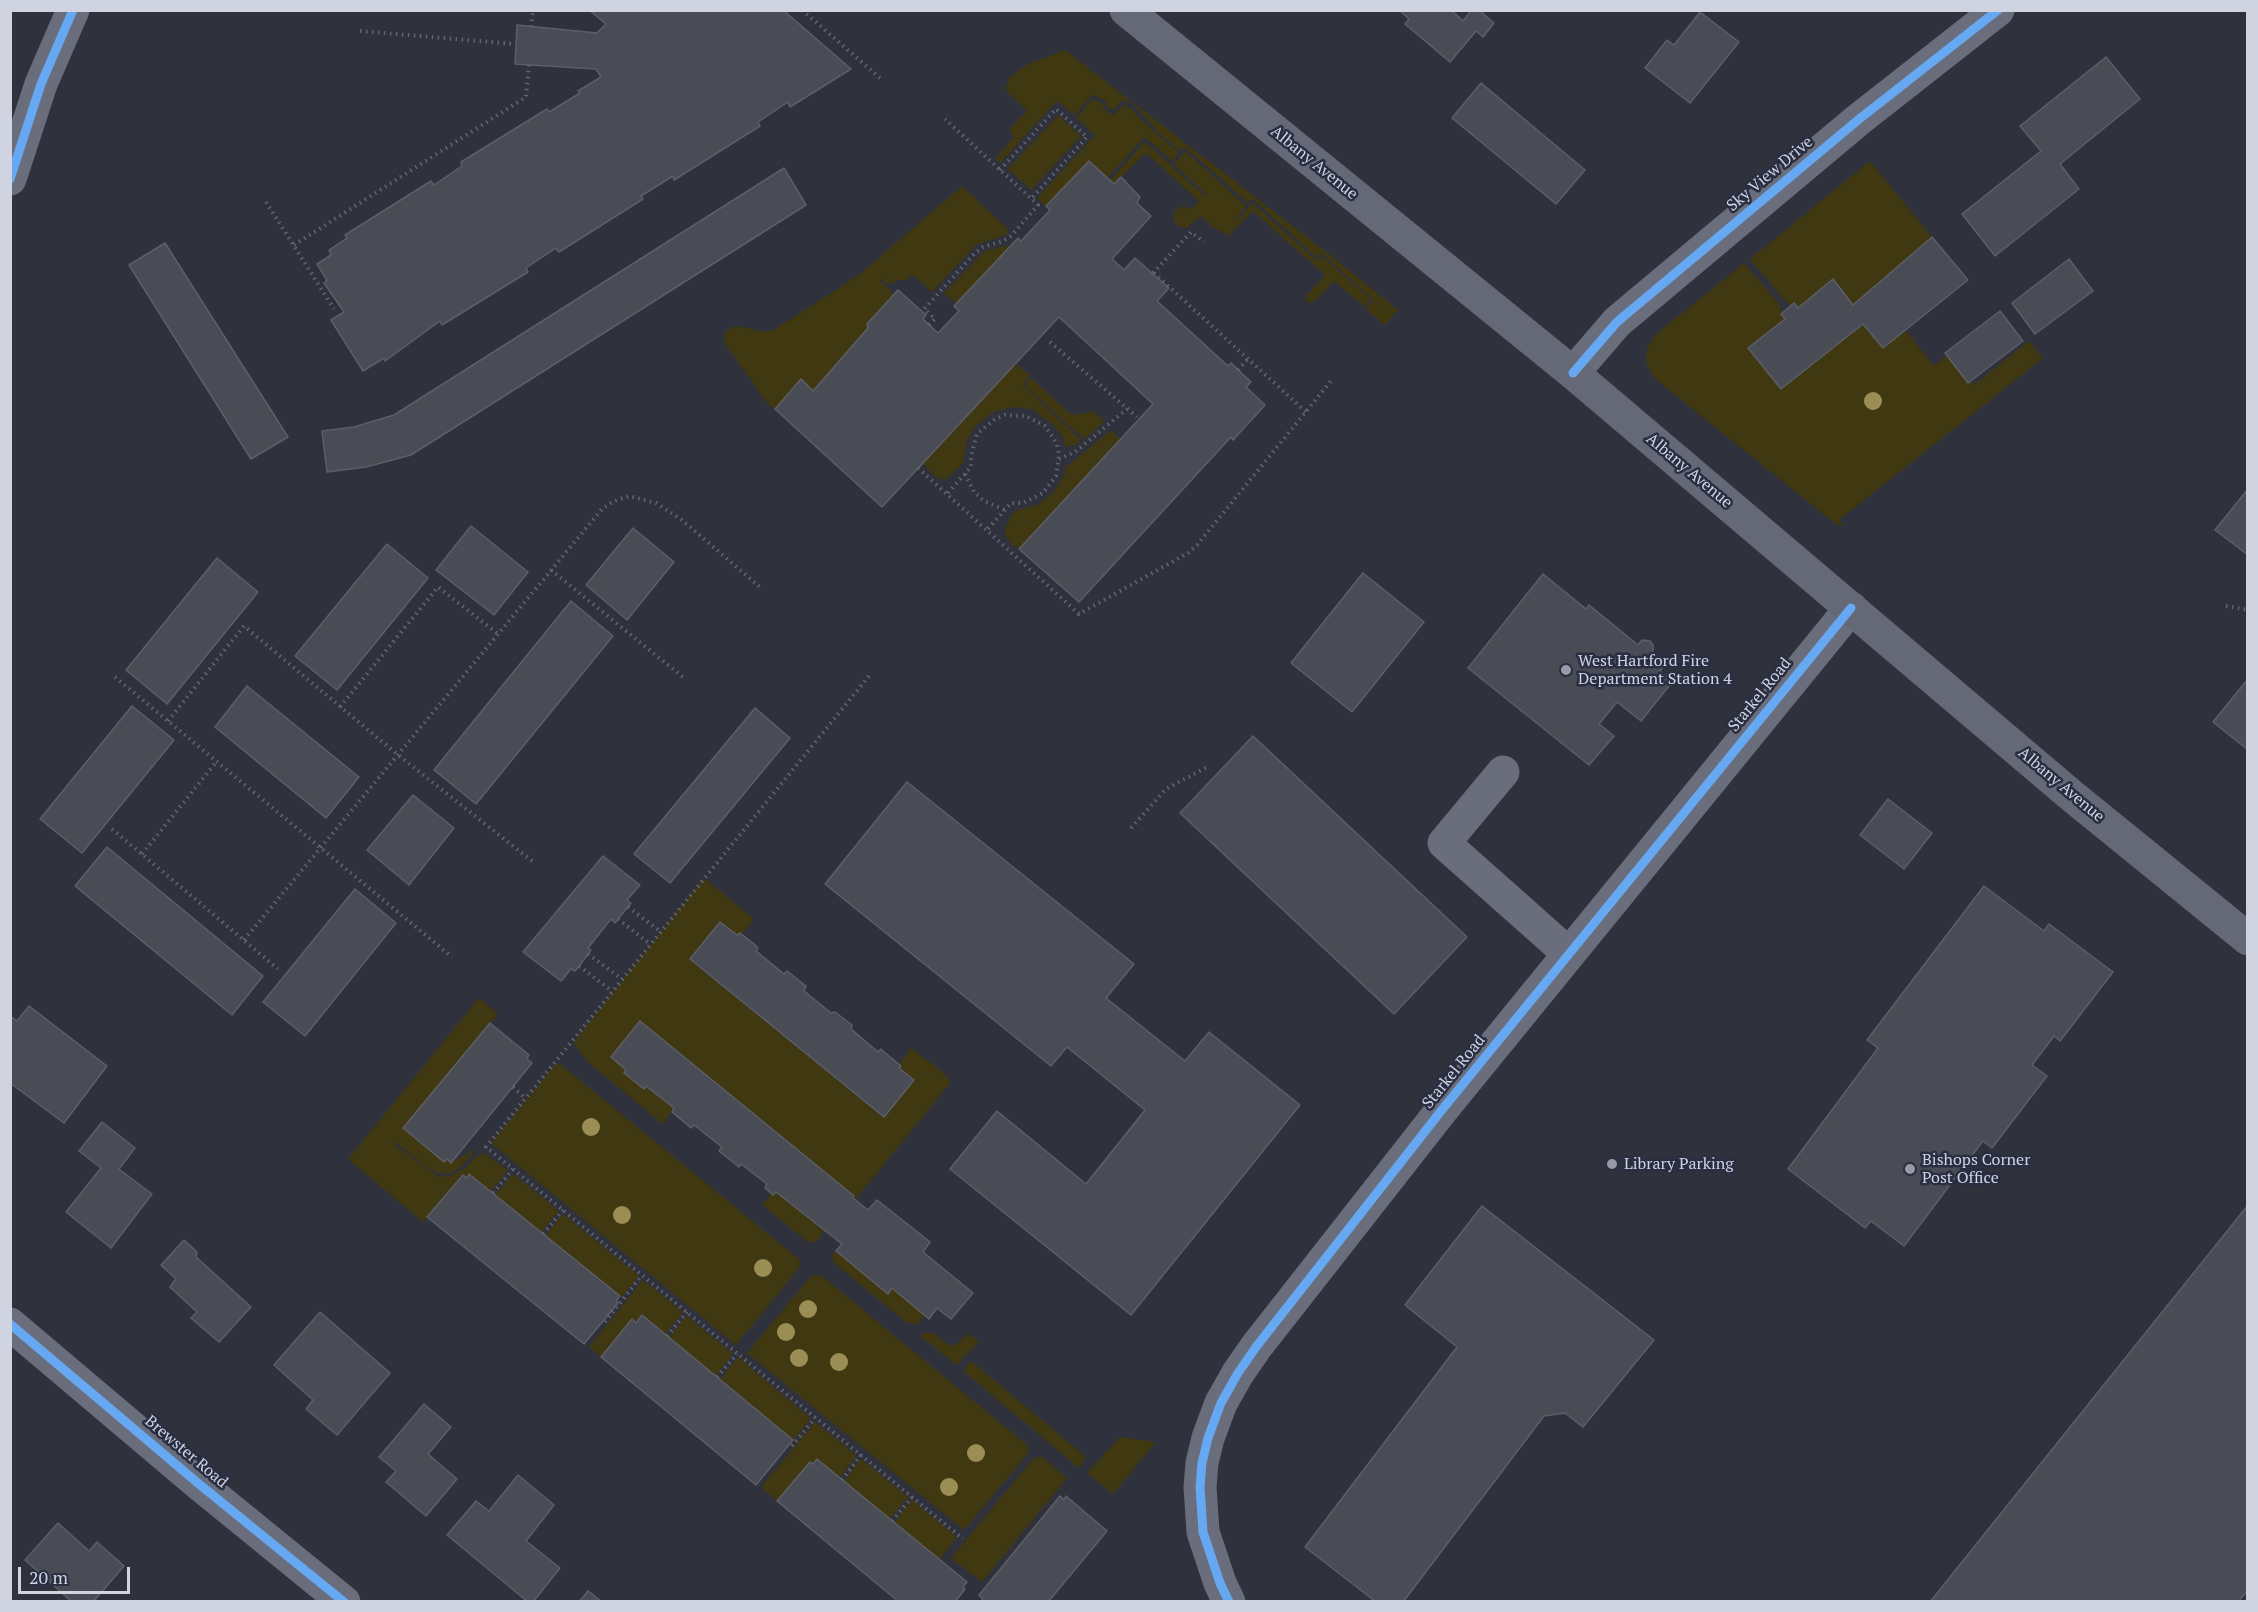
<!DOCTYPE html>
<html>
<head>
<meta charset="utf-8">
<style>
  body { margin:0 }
  #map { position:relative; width:2258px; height:1612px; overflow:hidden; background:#2f323c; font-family:"PT Serif",serif }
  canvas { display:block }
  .frame { position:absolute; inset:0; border:12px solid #d0d4e1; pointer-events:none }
  .scale { position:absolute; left:18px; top:1567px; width:112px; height:27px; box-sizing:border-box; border:3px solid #d0d4e1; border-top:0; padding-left:8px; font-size:18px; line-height:21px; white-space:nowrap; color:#d0d4e1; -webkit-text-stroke:4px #292e42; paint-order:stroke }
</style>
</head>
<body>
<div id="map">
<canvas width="2258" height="1612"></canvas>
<div class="frame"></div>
<div class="scale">20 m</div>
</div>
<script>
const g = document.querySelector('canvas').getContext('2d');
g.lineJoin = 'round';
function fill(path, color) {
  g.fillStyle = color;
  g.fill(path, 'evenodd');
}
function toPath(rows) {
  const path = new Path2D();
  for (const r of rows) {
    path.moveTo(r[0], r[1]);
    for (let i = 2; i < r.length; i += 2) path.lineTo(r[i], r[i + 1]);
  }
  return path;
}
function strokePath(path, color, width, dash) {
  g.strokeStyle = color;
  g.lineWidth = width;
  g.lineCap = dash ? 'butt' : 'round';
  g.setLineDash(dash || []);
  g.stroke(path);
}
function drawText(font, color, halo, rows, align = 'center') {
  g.font = font + ' "PT Serif",serif';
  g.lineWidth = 5;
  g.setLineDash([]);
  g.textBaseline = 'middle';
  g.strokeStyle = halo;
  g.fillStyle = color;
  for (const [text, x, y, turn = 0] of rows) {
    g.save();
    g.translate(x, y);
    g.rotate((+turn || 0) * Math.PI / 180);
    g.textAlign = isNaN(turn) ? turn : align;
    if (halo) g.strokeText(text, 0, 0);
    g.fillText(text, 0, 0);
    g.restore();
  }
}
fill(toPath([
  [1065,50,1329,254,1398,310,1385,325,1366,309,1373,301,1384,310,1322,253,1317,258,1252,198,1248,203,1185,147,1180,151,1158,132,1132,103,1128,103,1124,99,1113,111,1105,105,1107,101,1092,95,1074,115,1057,101,1000,163,995,159,1014,137,1009,130,1027,110,1008,93,1006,88,1009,78,1028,64],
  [1092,99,1104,104,1102,107,1113,116,1124,105,1131,108,1137,116,1179,153,1172,161,1145,137,1107,178,1089,162,1046,206,1037,198,1095,135,1076,118],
  [1058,115,1081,136,1031,190,1008,169],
  [1145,142,1205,196,1206,194,1174,164,1185,151,1246,206,1237,218,1239,219,1252,203,1317,261,1322,256,1371,300,1365,307,1334,281,1313,303,1307,302,1306,296,1325,275,1253,211,1228,236,1212,226,1201,216,1186,228,1178,226,1173,220,1174,212,1183,206,1192,209,1199,201,1146,153,1114,184,1110,180],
  [1870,161,1932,237,1853,305,1833,279,1798,308,1794,303,1790,306,1750,259],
  [962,186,1010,231,1006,235,976,245,932,292,913,275,906,280,898,280,889,285,881,279,880,281,894,294,868,324,868,328,813,391,801,380,775,409,769,405,725,344,724,333,732,327,745,327,763,332,774,330,860,274],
  [1009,245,1011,246,957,304,944,293,985,251],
  [1744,263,1780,305,1779,306,1783,312,1781,314,1785,319,1748,348,1781,389,1863,324,1883,348,1905,330,1934,366,1947,355,1974,385,2029,341,2043,358,1839,520,1844,525,1837,525,1665,387,1653,376,1646,364,1647,349,1655,335],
  [1016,364,1030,376,1023,386,1081,440,1076,445,1065,447,1063,438,1054,425,1033,410,1018,407,998,410,990,414,974,428,967,441,963,463,958,468,945,480,937,478,923,464],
  [1031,378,1072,415,1094,411,1104,422,1084,439,1025,386],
  [1111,430,1120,440,1019,549,1012,544,1006,537,1005,528,1011,516,1016,511,1037,505,1053,493,1064,475,1066,467],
  [704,878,754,919,742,934,739,933,737,935,720,922,690,960,883,1117,914,1080,899,1068,901,1066,899,1064,911,1048,941,1071,951,1082,855,1200,854,1196,641,1021,611,1057,626,1070,624,1073,644,1089,646,1086,674,1108,663,1124,590,1064,573,1043],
  [479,998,498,1014,403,1128,444,1162,447,1159,451,1163,477,1148,461,1167,450,1173,440,1174,428,1168,396,1142,394,1144,439,1177,452,1175,464,1169,478,1155,484,1153,508,1170,491,1191,470,1174,467,1178,462,1175,423,1222,348,1159],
  [559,1063,800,1260,799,1268,736,1345,491,1143,554,1066],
  [513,1174,559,1211,541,1232,495,1195],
  [776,1192,824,1231,817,1242,808,1242,762,1205,771,1194,773,1195],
  [563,1214,639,1276,622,1297,545,1236],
  [836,1251,888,1293,892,1288,925,1315,918,1324,907,1323,833,1262,832,1256],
  [816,1275,823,1277,1026,1444,1029,1449,1027,1455,964,1530,747,1353,811,1276],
  [643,1280,683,1312,665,1334,642,1315,636,1323,633,1320,601,1357,589,1347],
  [687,1316,733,1354,715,1376,669,1337],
  [926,1333,934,1333,947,1344,954,1346,968,1334,979,1341,957,1365,920,1336],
  [738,1357,811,1419,793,1440,720,1379],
  [971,1361,1086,1457,1079,1468,963,1371],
  [815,1422,857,1456,839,1478,817,1460,777,1501,761,1487],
  [1120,1437,1156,1442,1113,1494,1087,1473],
  [1037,1457,1042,1457,1067,1478,982,1582,951,1558,1032,1460],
  [861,1459,908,1497,890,1519,844,1481],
  [912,1500,957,1537,939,1560,894,1523]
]), '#3f3810');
const building = toPath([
  [589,10,783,10,851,69,790,107,788,102,758,122,760,126,674,180,673,176,641,196,643,199,559,252,556,248,526,268,528,272,442,325,440,321,385,361,384,358,363,371,331,320,344,312,324,283,327,280,317,264,331,255,329,250,347,238,345,235,431,181,434,185,462,166,461,162,547,109,549,112,580,93,578,91,601,77,596,69,515,64,517,25,597,33,606,24,589,10],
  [1399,10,1451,10,1463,21,1472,10,1479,10,1494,23,1483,37,1476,31,1450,62,1405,24,1409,19,1399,10],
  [1700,12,1739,42,1690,103,1645,68,1667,40,1674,45,1700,12],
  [2106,57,2140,99,2060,164,2079,189,1995,256,1962,214,2041,151,2020,126,2106,57],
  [1481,83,1585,170,1556,204,1452,118,1481,83],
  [1089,161,1114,184,1121,177,1140,197,1137,203,1151,216,1112,259,1124,270,1135,258,1169,288,1157,301,1228,366,1231,363,1251,382,1246,387,1265,405,1233,440,1231,437,1079,602,1019,549,1153,404,1059,317,882,507,775,409,801,379,813,391,868,328,867,324,898,290,926,315,923,319,938,333,959,311,954,306,1018,238,1021,241,1050,210,1046,206,1089,161],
  [784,168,806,205,411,455,366,467,327,472,322,431,354,427,394,415,784,168],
  [1932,237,1968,280,1883,348,1863,324,1781,389,1748,348,1785,319,1781,314,1794,303,1798,308,1833,279,1853,305,1932,237],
  [165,243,288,437,251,459,129,265,165,243],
  [2069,259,2093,291,2035,334,2012,303,2069,259],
  [2000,311,2023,341,1968,383,1945,353,2000,311],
  [2248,489,2248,555,2215,530,2248,489],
  [471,526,528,572,494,615,436,570,471,526],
  [633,528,674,562,627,620,586,585,633,528],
  [387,544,428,578,337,690,295,656,387,544],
  [217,558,258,592,167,704,126,670,217,558],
  [1363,573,1424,622,1352,712,1291,663,1363,573],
  [1543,574,1586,609,1589,605,1638,645,1642,640,1650,641,1653,645,1653,655,1664,666,1660,671,1673,681,1641,721,1617,702,1599,724,1614,736,1589,765,1468,668,1543,574],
  [571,601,613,636,476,804,434,770,571,601],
  [2248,679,2248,750,2213,722,2248,679],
  [247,686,359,777,326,818,215,727,247,686],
  [132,706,174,740,82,853,40,819,132,706],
  [755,708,790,738,670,883,634,854,755,708],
  [1253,736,1467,937,1394,1014,1180,813,1253,736],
  [907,782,1134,964,1106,998,1185,1061,1209,1032,1300,1105,1131,1315,950,1169,997,1111,1086,1184,1145,1110,1067,1047,1051,1066,825,884,907,782],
  [413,795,454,828,409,885,367,850,413,795],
  [1888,799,1932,833,1904,869,1860,835,1888,799],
  [107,847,263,976,232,1015,75,886,107,847],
  [603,856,640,885,627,900,631,903,618,919,615,923,611,919,588,948,591,950,579,966,575,971,571,969,561,981,523,952,603,856],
  [1984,886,2044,931,2049,924,2113,972,2060,1041,2054,1036,2032,1065,2047,1076,1992,1148,1983,1141,1904,1246,1871,1221,1865,1228,1788,1169,1878,1048,1867,1040,1984,886],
  [355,889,396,923,305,1036,263,1002,355,889],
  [720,922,737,935,740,933,754,944,758,948,756,951,784,974,787,971,806,986,804,991,831,1013,835,1012,852,1025,851,1029,878,1052,881,1049,883,1051,901,1066,899,1068,914,1080,884,1117,690,959,720,922],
  [29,1006,107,1066,64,1123,10,1083,10,1016,17,1021,29,1006],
  [640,1021,854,1196,853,1198,868,1210,877,1200,930,1242,923,1252,973,1293,951,1319,937,1308,929,1319,892,1288,888,1294,836,1251,842,1244,776,1192,773,1195,765,1188,767,1184,741,1164,739,1167,719,1151,722,1147,694,1125,691,1128,672,1112,674,1108,646,1086,644,1089,624,1073,626,1070,611,1057,640,1021],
  [490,1023,529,1055,527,1059,532,1063,451,1163,447,1159,444,1162,403,1128,490,1023],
  [102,1122,135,1148,119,1169,152,1194,111,1248,66,1212,101,1168,79,1151,102,1122],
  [469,1174,620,1296,616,1301,618,1303,584,1344,427,1217,463,1175,467,1178,469,1174],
  [2248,1205,2248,1590,2238,1602,1930,1602,2248,1205],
  [1482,1206,1654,1340,1583,1427,1565,1413,1544,1416,1403,1602,1376,1602,1305,1547,1457,1347,1405,1305,1482,1206],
  [184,1240,197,1252,196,1257,251,1307,219,1342,191,1318,197,1312,170,1287,176,1279,161,1265,184,1240],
  [320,1312,390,1373,337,1435,306,1409,313,1400,274,1365,320,1312],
  [642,1315,793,1440,756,1485,601,1357,632,1319,636,1323,642,1315],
  [424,1404,451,1427,428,1454,457,1479,426,1516,386,1482,396,1471,379,1457,424,1404],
  [817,1459,967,1582,963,1587,965,1589,955,1602,899,1602,777,1501,810,1462,813,1464,817,1459],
  [518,1475,554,1505,526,1541,560,1568,533,1602,528,1602,447,1535,476,1501,489,1511,518,1475],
  [1060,1496,1064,1500,1066,1496,1107,1531,1048,1602,981,1602,983,1600,979,1595,1060,1496],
  [58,1523,89,1551,97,1542,124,1566,93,1602,72,1602,25,1560,58,1523],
  [588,1591,592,1594,602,1602,579,1602,588,1591]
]);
fill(building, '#4a4c55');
strokePath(building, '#5c5f67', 1.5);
strokePath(toPath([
  [802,10,880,78],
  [531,27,533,10],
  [360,31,515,44],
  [1000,170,1056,109,1087,137,1031,199],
  [266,202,334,309],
  [294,245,526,97,529,65],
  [1153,273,1191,232,1204,242],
  [1154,273,1306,412],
  [929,325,935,319,924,309,975,253,983,247,1003,241,1011,236,1038,205,945,119],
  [1050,342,1137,417],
  [1238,370,1248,359],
  [1059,459,1075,452,1127,409],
  [918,468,1079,614,1188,553,1197,545,1331,381],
  [965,474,974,492,984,501,1005,510],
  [948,493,971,467,971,456,977,434,995,419,1005,415,1026,416,1045,426,1057,444,1059,455,1056,476,1043,493,1023,503,1011,503,987,530],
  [551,570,684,678],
  [2226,606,2248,610],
  [869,676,486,1147,963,1539],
  [115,677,452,957],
  [340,707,438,587,498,634],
  [168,721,244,626,398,755,532,861],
  [1131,828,1166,789,1209,766],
  [112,829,278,969],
  [142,854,217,761],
  [628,907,660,931],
  [618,919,650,944],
  [244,940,602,509,614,501,629,496,656,503,682,520,761,588],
  [588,954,622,979],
  [579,966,612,991],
  [513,1087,525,1098],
  [493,1193,513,1169],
  [543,1234,563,1210],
  [605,1322,642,1275],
  [667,1336,687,1312],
  [717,1377,737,1354],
  [792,1446,815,1418],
  [842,1480,861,1455],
  [892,1521,912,1497]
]), '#636672', 4, [1.5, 4.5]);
strokePath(toPath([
  [10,179,41,84,73,10],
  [1573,373,1617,322,1858,120,1998,10],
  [1503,772,1444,843,1569,954],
  [10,1324,199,1484,344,1602],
  [1229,1602,1220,1583,1203,1532,1200,1487,1202,1463,1208,1438,1221,1403,1238,1373,1256,1347,1441,1111,1851,608]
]), '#696d7c', 33);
strokePath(toPath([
  [1126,10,1573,373,2072,796,2248,939]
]), '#656876', 33);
strokePath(toPath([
  [10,179,41,84,73,10],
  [1573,373,1617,322,1858,120,1998,10],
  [10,1324,199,1484,344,1602],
  [1229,1602,1220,1583,1203,1532,1200,1487,1202,1463,1208,1438,1221,1403,1238,1373,1256,1347,1441,1111,1851,608]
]), '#66a8f1', 9);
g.fillStyle = '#9a8e54';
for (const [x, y] of [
  [1873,401],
  [591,1127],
  [622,1215],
  [763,1268],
  [808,1309],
  [786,1332],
  [799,1358],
  [839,1362],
  [976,1453],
  [949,1487]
]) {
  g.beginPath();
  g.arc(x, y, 9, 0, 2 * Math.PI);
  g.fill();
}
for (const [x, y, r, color] of [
  [1566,670,6,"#989ba7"],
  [1612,1164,6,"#989ba7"],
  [1910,1169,6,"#989ba7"]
]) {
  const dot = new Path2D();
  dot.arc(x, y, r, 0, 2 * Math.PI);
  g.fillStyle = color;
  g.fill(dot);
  strokePath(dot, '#292e42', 2);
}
drawText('16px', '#d0d4e1', '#292e42', [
  ["Albany Avenue",1314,163,39],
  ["Sky View Drive",1770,174,-40],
  ["Albany Avenue",1689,471,40],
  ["Starkel Road",1760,695,-51],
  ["Albany Avenue",2061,785,40],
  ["Starkel Road",1454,1072,-51],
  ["Brewster Road",186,1452,40]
]);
drawText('16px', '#d0d4e1', '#292e42', [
  ["West Hartford Fire",1578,661],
  ["Department Station 4",1578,679],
  ["Bishops Corner",1922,1160],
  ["Post Office",1922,1178],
  ["Library Parking",1624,1164]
], 'left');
</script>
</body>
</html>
